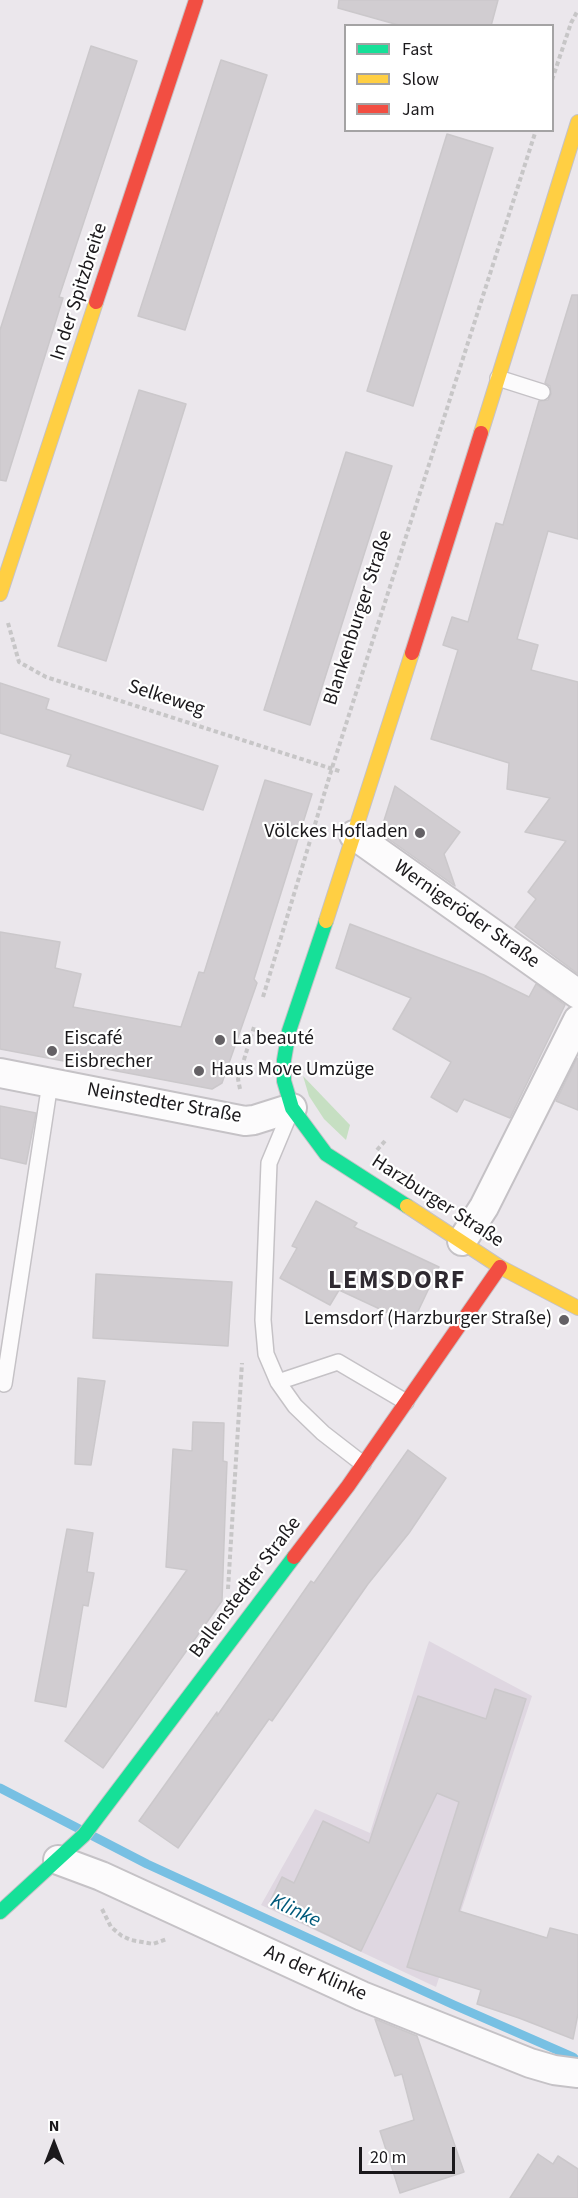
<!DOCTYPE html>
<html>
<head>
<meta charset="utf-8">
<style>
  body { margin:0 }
  #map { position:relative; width:578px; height:2198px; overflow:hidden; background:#ebe7ec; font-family:"Source Sans 3",sans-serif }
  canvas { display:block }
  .legend { position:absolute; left:344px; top:24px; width:210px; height:108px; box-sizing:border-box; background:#fff; border:2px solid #a4a3a4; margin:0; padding:8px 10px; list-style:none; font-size:18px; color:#1b191c }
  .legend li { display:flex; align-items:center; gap:12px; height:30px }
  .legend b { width:30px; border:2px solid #a4a3a4 }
  .north { position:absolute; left:24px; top:2114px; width:60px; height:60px; -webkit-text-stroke:4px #fff; paint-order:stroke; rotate:0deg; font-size:16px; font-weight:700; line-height:24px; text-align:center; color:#1b191c }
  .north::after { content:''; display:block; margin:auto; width:21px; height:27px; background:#1b191c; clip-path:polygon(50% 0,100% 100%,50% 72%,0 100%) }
  .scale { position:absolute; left:359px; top:2147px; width:96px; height:27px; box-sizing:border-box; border:3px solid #1b191c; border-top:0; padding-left:8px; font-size:18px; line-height:21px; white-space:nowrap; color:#1b191c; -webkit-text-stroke:4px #fff; paint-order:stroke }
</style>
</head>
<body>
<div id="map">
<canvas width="578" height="2198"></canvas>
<ul class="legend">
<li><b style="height:8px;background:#16e098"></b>Fast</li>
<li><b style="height:8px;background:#ffcf43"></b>Slow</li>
<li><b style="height:8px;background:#f24e42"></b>Jam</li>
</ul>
<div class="north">N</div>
<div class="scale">20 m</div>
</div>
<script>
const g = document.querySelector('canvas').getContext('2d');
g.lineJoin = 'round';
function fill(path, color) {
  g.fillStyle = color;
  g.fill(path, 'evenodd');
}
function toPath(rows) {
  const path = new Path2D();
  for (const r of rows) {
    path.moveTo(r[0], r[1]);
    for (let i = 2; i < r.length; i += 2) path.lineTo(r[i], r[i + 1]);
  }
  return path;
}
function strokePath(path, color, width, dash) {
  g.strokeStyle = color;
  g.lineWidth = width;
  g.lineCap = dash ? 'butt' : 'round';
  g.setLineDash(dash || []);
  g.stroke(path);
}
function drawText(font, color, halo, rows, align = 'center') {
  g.font = font + ' "Source Sans 3",sans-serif';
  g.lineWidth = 4.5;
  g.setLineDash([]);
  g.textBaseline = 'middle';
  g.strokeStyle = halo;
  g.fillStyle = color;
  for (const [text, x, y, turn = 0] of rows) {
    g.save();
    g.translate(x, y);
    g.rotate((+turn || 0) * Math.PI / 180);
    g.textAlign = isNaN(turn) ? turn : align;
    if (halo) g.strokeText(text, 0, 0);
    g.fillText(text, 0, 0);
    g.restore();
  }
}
fill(toPath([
  [429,1641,532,1696,436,1987,261,1905,315,1809,370,1833]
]), '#dfd7e1');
fill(toPath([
  [303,1076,350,1125,346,1140,324,1119,309,1096]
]), '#c6dfc2');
strokePath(toPath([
  [0,1788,147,1864,454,2005,573,2057,578,2062]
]), '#77c0e3', 9);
const building = toPath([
  [339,0,498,0,491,26,402,26,338,8,339,0],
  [91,46,137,61,59,297,63,298,6,481,0,480,0,330,91,46],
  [221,60,267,75,185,330,138,316,221,60],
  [447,134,493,148,413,406,367,391,447,134],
  [572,295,578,295,578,539,548,531,517,639,538,645,531,670,578,682,578,974,515,927,536,899,528,892,566,841,525,832,550,798,507,789,509,763,431,739,458,650,443,645,452,617,468,622,496,523,503,525,539,401,548,400,551,394,550,386,545,383,572,295],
  [139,390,186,404,106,661,58,646,139,390],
  [346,452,392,466,310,725,264,710,346,452],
  [0,683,49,699,46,709,218,766,203,810,67,766,71,755,0,733,0,683],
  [265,780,312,794,254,979,257,983,222,1083,212,1089,0,1049,0,932,60,942,55,968,81,974,73,1007,181,1027,199,972,204,973,265,780],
  [395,786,460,832,444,854,455,886,380,833,395,786],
  [350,924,484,975,529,997,536,984,565,1005,510,1118,464,1099,457,1112,431,1097,451,1062,393,1029,411,998,336,968,350,924],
  [577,1058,578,1059,578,1110,556,1101,577,1058],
  [0,1106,36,1113,26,1164,0,1158,0,1106],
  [316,1201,357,1223,354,1227,439,1267,412,1324,339,1290,330,1305,280,1278,297,1248,292,1246,316,1201],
  [96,1274,232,1282,228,1346,93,1338,96,1274],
  [78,1378,105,1381,91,1465,75,1464,78,1378],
  [193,1422,224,1423,223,1461,227,1462,226,1487,222,1601,103,1768,65,1741,187,1570,166,1567,173,1449,192,1451,193,1422],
  [408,1450,446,1478,409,1533,368,1584,272,1721,269,1719,178,1848,139,1821,217,1712,217,1716,311,1581,314,1583,408,1450],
  [67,1529,93,1533,87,1572,94,1573,88,1606,83,1605,66,1707,35,1701,67,1529],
  [495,1689,526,1699,459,1911,547,1938,550,1928,578,1935,578,2014,573,2039,519,2018,477,2004,481,1990,407,1967,459,1802,437,1793,361,1951,268,1906,282,1877,294,1883,323,1821,369,1843,418,1696,486,1719,495,1689],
  [375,2019,417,2036,464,2172,400,2193,380,2131,414,2120,402,2074,395,2076,375,2019],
  [538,2154,553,2164,558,2156,578,2169,578,2198,510,2198,538,2154]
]);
fill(building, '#d1cdd1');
strokePath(building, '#cbc8cb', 1.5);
const lane = toPath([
  [498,378,542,392],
  [292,1108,269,1163,263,1320,266,1354,278,1382,295,1406,323,1433,363,1464],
  [278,1382,338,1362,406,1402],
  [4,1384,50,1083]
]);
const street = toPath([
  [354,835,578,994],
  [0,1073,245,1121,254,1120,292,1108],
  [462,1241,484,1207,578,1020],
  [58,1860,101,1876,362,1996,530,2063,554,2070,578,2073]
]);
const fast = toPath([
  [326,921,289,1031,284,1060,284,1081,292,1108,326,1154,407,1206],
  [0,1912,84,1835,294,1557]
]);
const slow = toPath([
  [481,433,578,122],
  [0,594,96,302],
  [326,921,412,653],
  [407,1206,500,1267,578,1308]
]);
const jam = toPath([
  [96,302,196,0],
  [412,653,481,433],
  [294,1557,348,1486,500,1267]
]);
strokePath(lane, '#c5c2c6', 18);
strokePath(street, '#c5c2c6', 32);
strokePath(fast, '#c5c2c6', 16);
strokePath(slow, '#c5c2c6', 16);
strokePath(jam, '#c5c2c6', 16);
strokePath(toPath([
  [552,80,571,23,578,10],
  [8,623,19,662,46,677,342,772],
  [263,997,332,768,536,130],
  [240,1089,238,1079,254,1027],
  [377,1150,385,1141],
  [228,1589,242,1363],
  [102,1909,111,1927,122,1936,131,1940,153,1944,167,1939]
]), '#c7c6c7', 4, [4.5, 3]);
strokePath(lane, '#fcfbfc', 15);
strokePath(street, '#fcfbfc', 28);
strokePath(fast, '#16e098', 14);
strokePath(slow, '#ffcf43', 14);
strokePath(jam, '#f24e42', 14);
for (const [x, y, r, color] of [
  [420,833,6,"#646165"],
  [220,1040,6,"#646165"],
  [52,1051,6,"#646165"],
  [199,1071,6,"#646165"],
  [564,1320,6,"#646165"]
]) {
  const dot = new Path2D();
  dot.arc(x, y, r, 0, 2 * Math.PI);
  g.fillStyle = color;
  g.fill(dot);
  strokePath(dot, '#fff', 2);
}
drawText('20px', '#1b191c', '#fff', [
  ["In der Spitzbreite",80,292,-72],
  ["Blankenburger Straße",359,618,-72],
  ["Selkeweg",166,699,18],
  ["Wernigeröder Straße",466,915,35],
  ["Neinstedter Straße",164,1104,10],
  ["Harzburger Straße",437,1202,33],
  ["Ballenstedter Straße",246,1588,-53],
  ["An der Klinke",315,1974,24]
]);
drawText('20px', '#1b191c', '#fff', [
  ["Völckes Hofladen",408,833,"right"],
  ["Eiscafé",64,1040],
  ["Eisbrecher",64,1063],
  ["La beauté",232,1040],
  ["Haus Move Umzüge",211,1071],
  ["Lemsdorf (Harzburger Straße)",552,1320,"right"]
], 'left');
drawText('italic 21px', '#005a7b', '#fff', [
  ["Klinke",295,1912,25]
]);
g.letterSpacing = '1.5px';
drawText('bold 26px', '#2f2a31', '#fff', [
  ["LEMSDORF",397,1282]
]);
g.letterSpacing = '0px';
</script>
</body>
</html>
